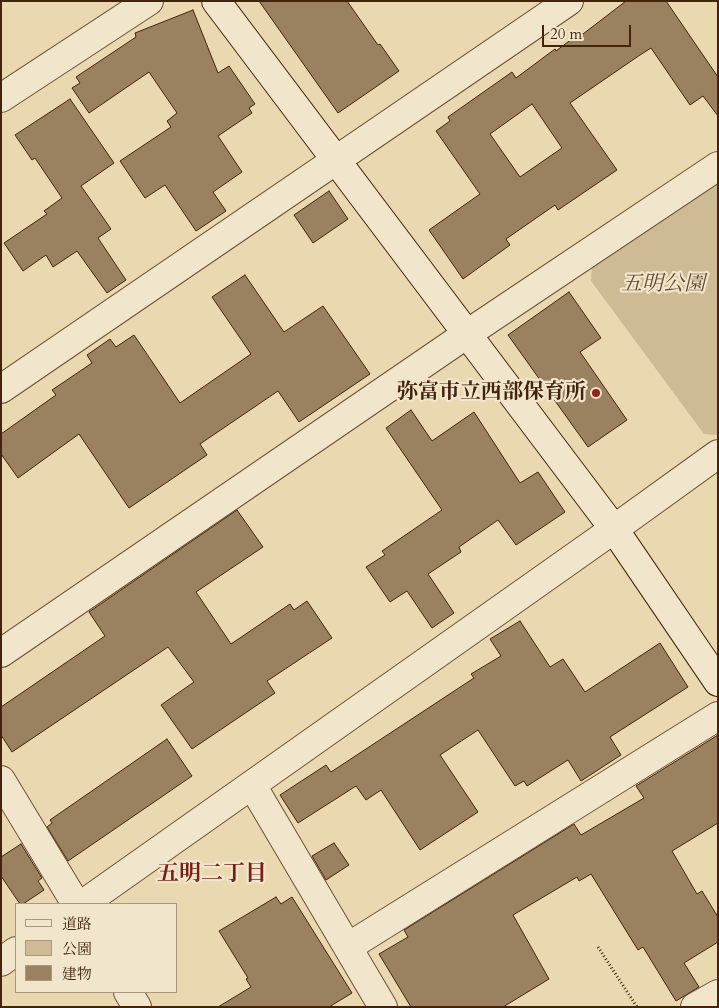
<!DOCTYPE html>
<html>
<head>
<meta charset="utf-8">
<style>
  body { margin:0 }
  #map { position:relative; width:719px; height:1008px; overflow:hidden; background:#ead9b0; font-family:Cardo,"Noto Serif JP",serif }
  canvas { display:block }
  .frame { position:absolute; inset:0; border:2px solid #43230c; pointer-events:none }
  .legend { position:absolute; left:15px; top:903px; width:162px; height:90px; box-sizing:border-box; background:#f1e6cc; border:1px solid #ab987f; margin:0; padding:6px 9px; list-style:none; font-size:15px; color:#43230c }
  .legend li { display:flex; align-items:center; gap:10px; height:25px }
  .legend b { width:25px; border:1px solid #ab987f }
  .scale { position:absolute; left:542px; top:25px; width:89px; height:22px; box-sizing:border-box; border:2px solid #43230c; border-top:0; padding-left:6px; font-size:15px; line-height:18px; white-space:nowrap; color:#43230c; -webkit-text-stroke:4px #f1e6cc; paint-order:stroke }
</style>
</head>
<body>
<div id="map">
<canvas width="719" height="1008"></canvas>
<div class="frame"></div>
<ul class="legend">
<li><b style="height:6px;background:#f1e6cc"></b>道路</li>
<li><b style="height:14px;background:#ceba94"></b>公園</li>
<li><b style="height:14px;background:#9a8261"></b>建物</li>
</ul>
<div class="scale">20 m</div>
</div>
<script>
const g = document.querySelector('canvas').getContext('2d');
g.lineJoin = 'round';
function fill(path, color) {
  g.fillStyle = color;
  g.fill(path, 'evenodd');
}
function toPath(rows) {
  const path = new Path2D();
  for (const r of rows) {
    path.moveTo(r[0], r[1]);
    for (let i = 2; i < r.length; i += 2) path.lineTo(r[i], r[i + 1]);
  }
  return path;
}
function strokePath(path, color, width, dash) {
  g.strokeStyle = color;
  g.lineWidth = width;
  g.lineCap = dash ? 'butt' : 'round';
  g.setLineDash(dash || []);
  g.stroke(path);
}
function drawText(font, color, halo, rows, align = 'center') {
  g.font = font + ' Cardo,"Noto Serif JP",serif';
  g.lineWidth = 4.5;
  g.setLineDash([]);
  g.textBaseline = 'middle';
  g.strokeStyle = halo;
  g.fillStyle = color;
  for (const [text, x, y, turn = 0] of rows) {
    g.save();
    g.translate(x, y);
    g.rotate((+turn || 0) * Math.PI / 180);
    g.textAlign = isNaN(turn) ? turn : align;
    if (halo) g.strokeText(text, 0, 0);
    g.fillText(text, 0, 0);
    g.restore();
  }
}
fill(toPath([
  [718,181,718,435,704,434,591,281,592,266]
]), '#ceba94');
const building = toPath([
  [259,1,347,1,378,45,380,44,399,71,338,113,259,1],
  [626,1,666,1,718,77,718,116,703,96,690,105,651,48,640,55,570,103,617,170,558,210,555,205,506,239,510,245,463,279,429,230,480,194,436,131,450,121,448,117,512,72,516,78,555,49,556,51,581,32,583,34,626,1],
  [532,104,562,148,520,177,490,134,532,104],
  [193,10,218,73,229,66,255,104,249,108,252,113,218,136,242,172,213,192,226,211,196,231,165,185,145,198,120,161,171,127,167,121,177,113,149,72,89,113,72,88,80,83,76,77,136,37,135,33,193,10],
  [70,99,114,163,81,186,111,229,98,238,126,280,107,293,77,251,53,267,46,255,23,271,4,243,47,214,44,211,62,198,35,158,32,160,15,135,70,99],
  [329,191,348,219,313,243,294,215,329,191],
  [245,275,284,332,323,306,370,374,299,422,278,391,200,444,207,455,129,508,79,434,18,478,1,454,1,434,56,395,52,390,92,363,87,355,110,339,116,347,134,335,180,403,251,354,212,297,245,275],
  [569,292,601,338,580,352,627,420,588,447,508,335,569,292],
  [411,410,432,441,474,412,520,483,538,472,565,512,516,545,498,520,459,547,461,552,428,574,454,613,432,628,407,591,390,602,366,567,385,555,382,551,442,510,386,428,411,410],
  [237,510,263,547,196,592,231,644,290,604,294,610,307,601,332,638,267,681,275,693,192,749,161,705,194,682,168,647,12,752,1,735,1,707,105,636,89,612,237,510],
  [520,621,550,667,563,659,585,692,660,643,688,687,610,737,621,755,581,781,568,760,527,786,524,781,515,786,478,730,440,755,478,812,420,850,381,790,366,800,356,786,298,823,280,795,326,765,331,772,474,678,471,674,501,656,490,639,520,621],
  [718,735,718,823,672,851,697,894,702,891,718,917,718,942,684,963,699,987,676,1001,643,947,638,950,591,874,579,881,577,877,513,915,549,979,503,1007,411,1007,379,954,408,937,404,930,574,824,581,835,644,798,636,786,718,735],
  [167,739,192,776,68,861,47,827,52,823,50,820,167,739],
  [334,843,349,865,326,880,312,856,334,843],
  [21,844,42,878,38,881,44,890,23,904,20,904,1,876,1,857,21,844],
  [276,897,281,904,292,897,352,993,329,1007,218,1007,251,987,246,979,248,978,219,931,276,897]
]);
fill(building, '#9a8261');
strokePath(building, '#43230c', 1);
const street = toPath([
  [1,98,149,1],
  [1,389,569,1],
  [1,653,467,334,718,166],
  [1,780,76,904],
  [252,785,383,1007],
  [83,904,614,529,718,454],
  [348,947,718,716],
  [1,962,16,951],
  [128,992,137,1007],
  [695,1007,718,994]
]);
const secondary = toPath([
  [216,1,614,529,718,682]
]);
strokePath(street, '#6d5035', 30);
strokePath(secondary, '#43230c', 30);
strokePath(toPath([
  [598,947,637,1007]
]), '#43230c', 3, [1, 2.5]);
strokePath(street, '#f1e6cc', 28);
strokePath(secondary, '#f1e6cc', 28);
for (const [x, y, r, color] of [
  [596,393,5,"#8f2418"]
]) {
  const dot = new Path2D();
  dot.arc(x, y, r, 0, 2 * Math.PI);
  g.fillStyle = color;
  g.fill(dot);
  strokePath(dot, '#f1e6cc', 2);
}
drawText('italic 21px', '#66492e', '#f1e6cc', [
  ["五明公園",663,285]
]);
drawText('bold 21px', '#43230c', '#f1e6cc', [
  ["弥富市立西部保育所",586,393]
], 'right');
drawText('bold 22px', '#7a1f14', '#f1e6cc', [
  ["五明二丁目",212,875]
]);
</script>
</body>
</html>
